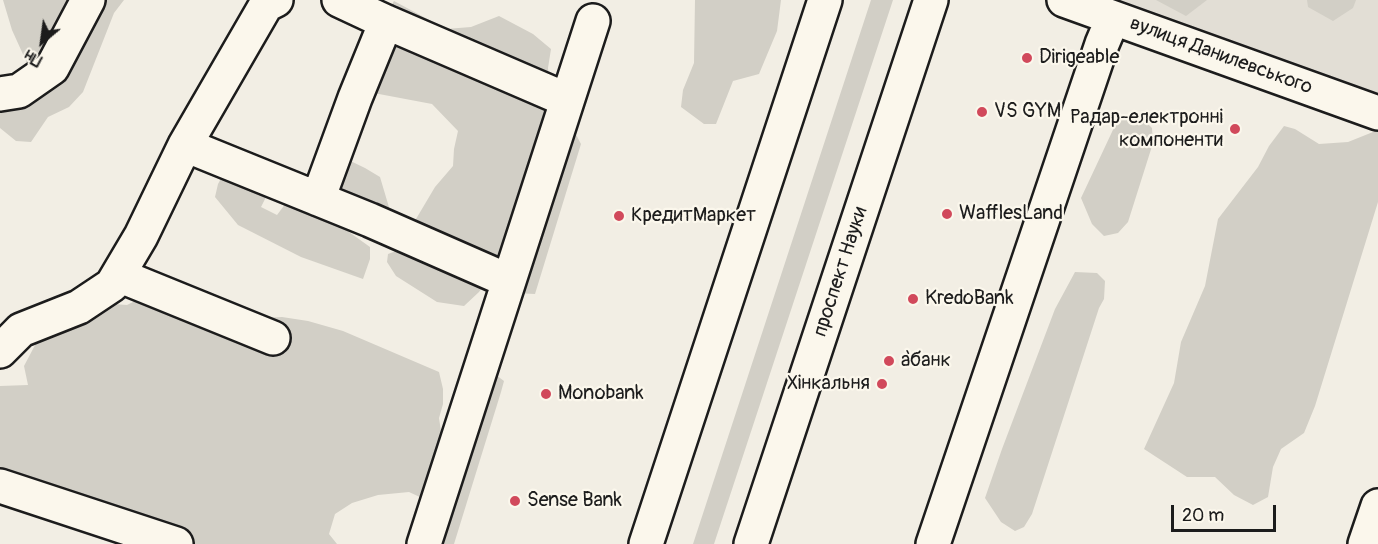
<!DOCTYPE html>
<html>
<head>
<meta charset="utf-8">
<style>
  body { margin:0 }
  #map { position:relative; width:1378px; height:544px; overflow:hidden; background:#f2eee4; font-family:Pangolin,sans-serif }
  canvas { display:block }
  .north { position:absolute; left:12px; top:12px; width:60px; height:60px; -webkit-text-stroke:4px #fbf7ec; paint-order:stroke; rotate:209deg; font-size:16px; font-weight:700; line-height:24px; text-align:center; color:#1c1c1c }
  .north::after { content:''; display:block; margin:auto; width:21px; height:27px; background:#1c1c1c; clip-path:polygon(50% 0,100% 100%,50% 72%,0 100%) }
  .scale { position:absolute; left:1171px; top:505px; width:105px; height:27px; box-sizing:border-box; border:3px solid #1c1c1c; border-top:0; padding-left:8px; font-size:18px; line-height:21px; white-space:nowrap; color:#1c1c1c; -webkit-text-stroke:4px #fbf7ec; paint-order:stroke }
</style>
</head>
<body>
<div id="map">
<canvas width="1378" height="544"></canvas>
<div class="north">Пн</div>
<div class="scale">20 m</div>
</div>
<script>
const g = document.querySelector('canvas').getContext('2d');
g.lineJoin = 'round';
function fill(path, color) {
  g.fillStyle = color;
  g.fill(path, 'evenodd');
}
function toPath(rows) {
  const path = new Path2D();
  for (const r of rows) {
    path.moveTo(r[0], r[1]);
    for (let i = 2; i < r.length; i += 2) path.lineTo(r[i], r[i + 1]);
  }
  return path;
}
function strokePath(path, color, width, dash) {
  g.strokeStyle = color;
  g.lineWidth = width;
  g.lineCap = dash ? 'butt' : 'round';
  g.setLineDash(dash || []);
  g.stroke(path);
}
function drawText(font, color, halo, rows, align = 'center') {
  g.font = font + ' Pangolin,sans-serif';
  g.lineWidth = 4.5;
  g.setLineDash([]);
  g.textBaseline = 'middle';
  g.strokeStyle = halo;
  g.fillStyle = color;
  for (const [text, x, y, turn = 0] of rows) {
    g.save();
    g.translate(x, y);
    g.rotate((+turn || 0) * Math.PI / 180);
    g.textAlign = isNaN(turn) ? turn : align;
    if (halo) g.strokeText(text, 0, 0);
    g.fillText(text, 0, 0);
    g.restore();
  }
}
fill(toPath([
  [1113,0,1378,0,1378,99]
]), '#e2ded5');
fill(toPath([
  [3,0,124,0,114,13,83,92,69,107,48,117,31,142,16,141,0,128,0,96,31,72,12,30],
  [695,0,781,0,777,31,759,74,733,81,716,124,704,124,681,107,683,90,694,63],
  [871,0,893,0,714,544,693,544],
  [1156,0,1207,0,1186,16],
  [1307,0,1356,0,1353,8,1333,21,1308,7],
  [394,1,446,29,471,27,499,16,533,34,551,49,548,68,551,105,573,129,581,144,535,294,514,293,489,278,479,292,464,306,437,302,396,276,387,262,388,254,407,247,414,234,416,219,435,187,453,166,454,149,458,131,432,104,363,91,376,30],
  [1119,117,1137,117,1142,118,1152,128,1153,143,1128,222,1118,233,1104,236,1092,224,1081,198],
  [1284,126,1295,129,1319,144,1348,142,1378,130,1378,202,1315,406,1304,433,1281,449,1273,467,1268,497,1253,505,1234,495,1215,477,1187,477,1144,449,1174,383,1181,342,1205,286,1218,219,1258,167,1269,146],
  [338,155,365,168,380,177,391,214,366,227,320,167],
  [224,173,267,195,261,207,277,215,286,203,321,212,370,247,370,259,363,279,301,257,238,225,215,197,218,184],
  [1075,272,1097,273,1105,281,1104,299,1099,308,1032,514,1024,527,1015,531,1001,522,985,498,1002,449,1055,309],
  [74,290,92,293,113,304,127,305,143,297,260,318,282,317,308,321,343,331,439,372,443,389,443,404,439,418,442,438,474,371,496,375,504,381,501,392,454,544,414,544,422,498,409,492,378,495,352,503,335,514,329,534,337,544,121,544,0,501,0,386,28,385,24,366,43,330,53,297]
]), '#d2cfc6');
const minor = toPath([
  [339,0,386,22,567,100],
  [1064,0,1378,113],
  [0,94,19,91,52,68,88,0],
  [185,145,370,220,509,281],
  [318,199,355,98,386,22],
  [118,275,273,338],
  [0,351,21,330,79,307,112,285,141,236,185,145,266,5,276,0],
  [0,486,176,544],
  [424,544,593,21],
  [933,544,1102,44,1113,18],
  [1365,544,1378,506]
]);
const major = toPath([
  [646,544,825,0],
  [751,544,931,0]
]);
strokePath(minor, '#1c1c1c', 38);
strokePath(major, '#1c1c1c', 38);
strokePath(minor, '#fbf7ec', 33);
strokePath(major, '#fbf7ec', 33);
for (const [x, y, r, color] of [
  [1027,58,6,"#d1495b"],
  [982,112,6,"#d1495b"],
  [1235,129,6,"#d1495b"],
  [947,214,6,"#d1495b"],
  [619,216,6,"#d1495b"],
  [913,299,6,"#d1495b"],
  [889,361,6,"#d1495b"],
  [882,384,6,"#d1495b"],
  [546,394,6,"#d1495b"],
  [515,501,6,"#d1495b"]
]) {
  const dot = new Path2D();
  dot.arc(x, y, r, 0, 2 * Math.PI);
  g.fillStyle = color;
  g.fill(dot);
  strokePath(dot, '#fbf7ec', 2);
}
drawText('20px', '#1c1c1c', '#fbf7ec', [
  ["вулиця Данилевського",1221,56,20],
  ["проспект Науки",841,272,-72]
]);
drawText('20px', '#1c1c1c', '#fbf7ec', [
  ["Dirigeable",1039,58],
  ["VS GYM",994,112],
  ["Радар-електронні",1223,118,"right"],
  ["компоненти",1223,141,"right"],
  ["WafflesLand",959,214],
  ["КредитМаркет",631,216],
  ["KredoBank",925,299],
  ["а̀банк",901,361],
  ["Хінкальня",870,384,"right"],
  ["Monobank",558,394],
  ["Sense Bank",527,501]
], 'left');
</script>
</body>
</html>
